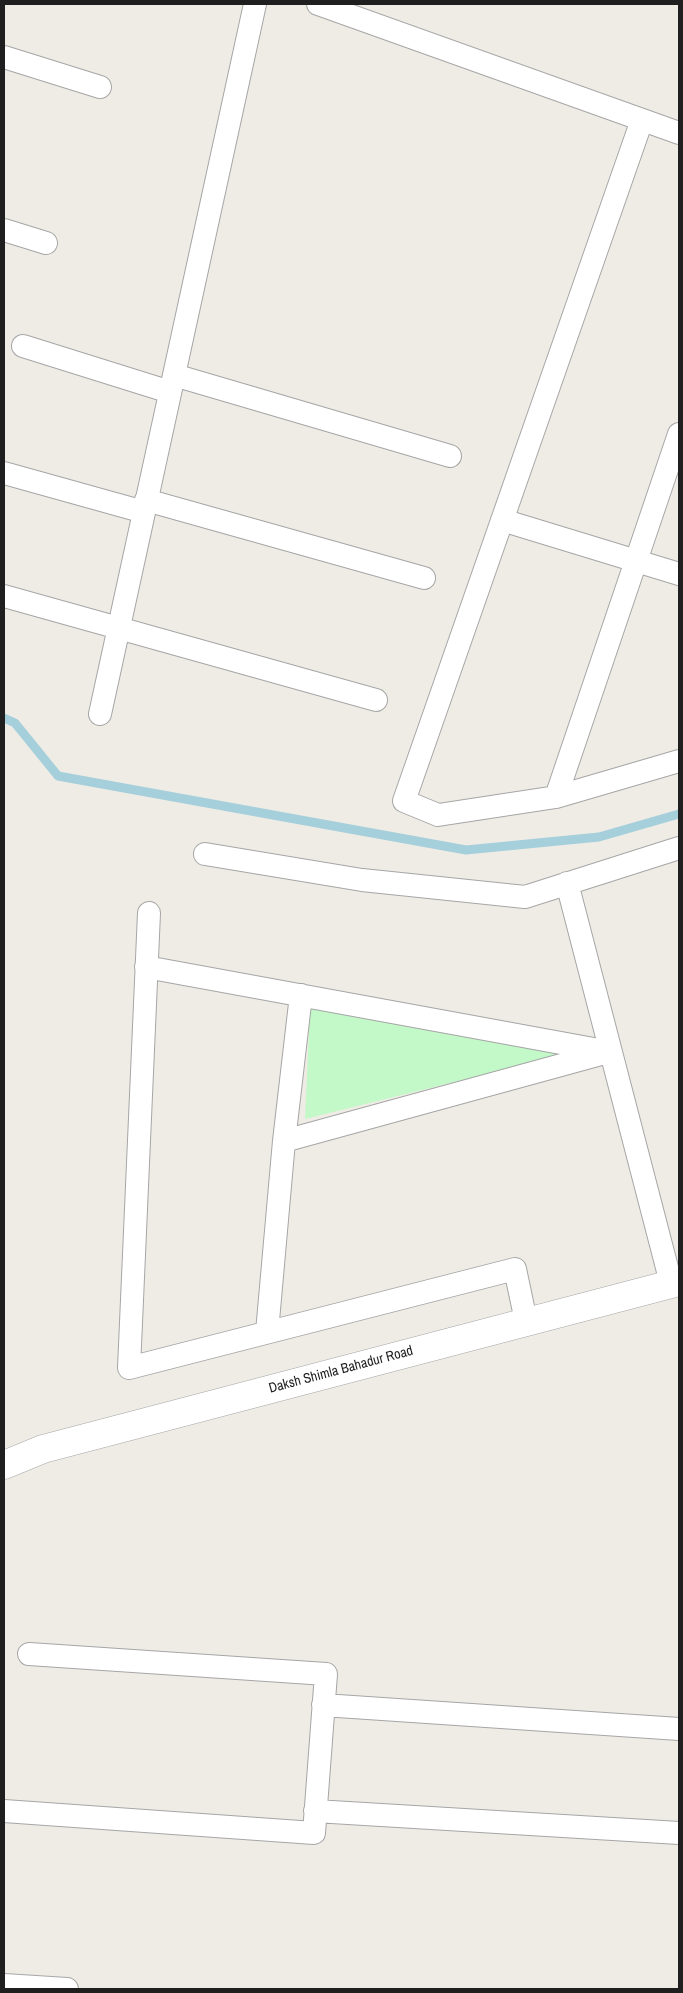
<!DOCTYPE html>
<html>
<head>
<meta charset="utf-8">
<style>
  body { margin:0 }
  #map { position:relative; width:683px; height:1993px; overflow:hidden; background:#efece5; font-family:"Archivo Narrow",sans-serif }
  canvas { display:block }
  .frame { position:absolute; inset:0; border:5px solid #1f1f1f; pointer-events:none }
</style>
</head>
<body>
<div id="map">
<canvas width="683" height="1993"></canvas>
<div class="frame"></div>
</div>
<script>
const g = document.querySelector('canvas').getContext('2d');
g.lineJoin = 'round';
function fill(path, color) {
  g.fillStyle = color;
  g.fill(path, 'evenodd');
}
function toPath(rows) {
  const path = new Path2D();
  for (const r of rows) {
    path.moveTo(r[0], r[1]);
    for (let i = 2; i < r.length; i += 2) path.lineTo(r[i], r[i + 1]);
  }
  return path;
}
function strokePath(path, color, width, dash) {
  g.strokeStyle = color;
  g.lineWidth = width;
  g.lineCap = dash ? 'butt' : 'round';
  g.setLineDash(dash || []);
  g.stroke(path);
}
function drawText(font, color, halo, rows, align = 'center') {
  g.font = font + ' "Archivo Narrow",sans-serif';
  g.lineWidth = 4;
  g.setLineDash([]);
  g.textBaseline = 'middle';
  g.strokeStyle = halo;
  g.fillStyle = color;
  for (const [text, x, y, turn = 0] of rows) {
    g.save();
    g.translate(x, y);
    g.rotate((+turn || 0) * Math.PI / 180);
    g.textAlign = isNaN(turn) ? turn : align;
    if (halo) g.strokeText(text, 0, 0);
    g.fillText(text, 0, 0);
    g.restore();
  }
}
fill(toPath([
  [310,1007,571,1053,305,1119]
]), '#c3f8c8');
strokePath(toPath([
  [4,718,15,723,58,776,466,850,599,837,679,814]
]), '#a6cfdc', 9);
const minor = toPath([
  [318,4,679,133],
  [4,57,100,87],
  [642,120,404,801,438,815,556,797,679,761],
  [4,230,46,243],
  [23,346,170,392],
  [174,375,450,456],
  [4,473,144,512],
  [146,500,424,578],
  [502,520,679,574],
  [4,596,376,700],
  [100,714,255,4],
  [556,797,679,434],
  [205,854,362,880,525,897,679,848],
  [567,883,671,1283],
  [149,913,129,1368,515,1269,526,1321],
  [146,967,610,1052],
  [284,1141,605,1053],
  [267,1332,284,1141,301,995],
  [323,1705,679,1729],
  [4,1811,314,1833,326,1674,29,1654],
  [315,1811,679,1833],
  [4,1985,67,1989]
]);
const tertiary = toPath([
  [4,1465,43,1449,679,1282]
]);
strokePath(minor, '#a6a6a6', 24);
strokePath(tertiary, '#a6a6a6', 29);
strokePath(minor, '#fff', 22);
strokePath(tertiary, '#fff', 28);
drawText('14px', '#1f1f1f', '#fff', [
  ["Daksh Shimla Bahadur Road",341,1370,-15]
]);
</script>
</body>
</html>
